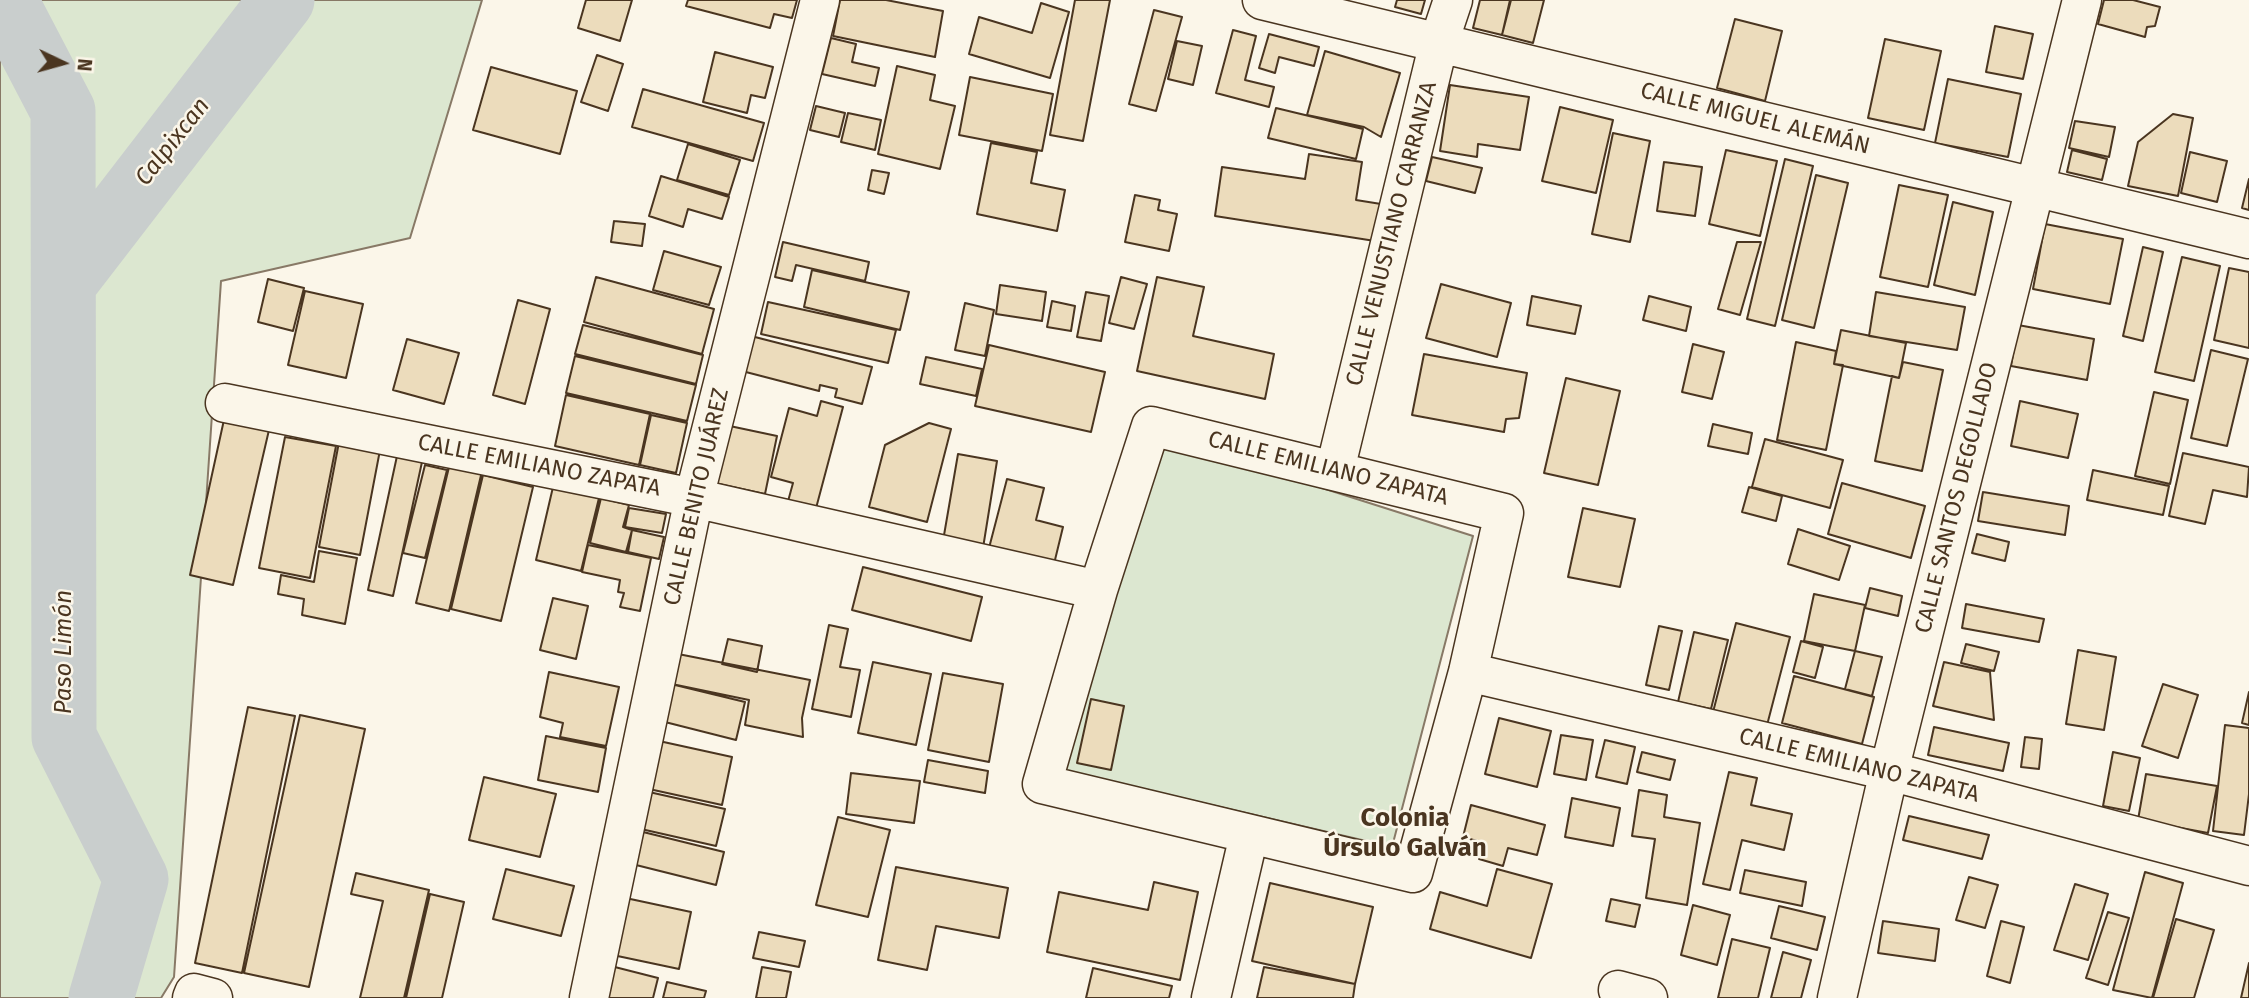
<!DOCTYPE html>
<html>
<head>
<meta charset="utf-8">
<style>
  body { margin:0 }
  #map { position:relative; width:2249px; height:998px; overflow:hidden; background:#fbf6e9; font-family:"Fira Sans",sans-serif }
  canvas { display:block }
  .north { position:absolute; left:28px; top:28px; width:70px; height:70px; -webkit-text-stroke:5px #fbf6e9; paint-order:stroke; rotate:95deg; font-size:19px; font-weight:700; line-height:28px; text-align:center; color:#4a3520 }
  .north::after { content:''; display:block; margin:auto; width:24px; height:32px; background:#4a3520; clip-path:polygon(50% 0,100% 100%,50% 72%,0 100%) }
</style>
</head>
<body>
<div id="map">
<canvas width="2249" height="998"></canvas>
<div class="north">N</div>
</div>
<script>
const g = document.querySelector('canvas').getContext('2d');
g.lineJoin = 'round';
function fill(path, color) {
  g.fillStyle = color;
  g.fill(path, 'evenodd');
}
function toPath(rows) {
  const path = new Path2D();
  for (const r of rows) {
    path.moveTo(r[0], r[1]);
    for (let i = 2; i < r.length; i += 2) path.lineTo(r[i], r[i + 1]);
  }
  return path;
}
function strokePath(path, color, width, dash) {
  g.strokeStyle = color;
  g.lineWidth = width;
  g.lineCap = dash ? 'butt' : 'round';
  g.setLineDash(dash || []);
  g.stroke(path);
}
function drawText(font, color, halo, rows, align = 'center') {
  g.font = font + ' "Fira Sans",sans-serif';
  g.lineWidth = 5;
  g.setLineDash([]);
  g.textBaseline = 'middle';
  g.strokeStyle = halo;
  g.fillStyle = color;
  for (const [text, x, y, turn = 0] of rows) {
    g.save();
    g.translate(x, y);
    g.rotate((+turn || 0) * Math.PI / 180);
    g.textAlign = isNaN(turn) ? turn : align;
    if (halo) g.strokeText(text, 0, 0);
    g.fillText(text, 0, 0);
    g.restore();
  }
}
const green = toPath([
  [0,0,482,0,410,238,221,281,174,977,161,998,0,998,0,0],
  [1162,437,1473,536,1392,847,1061,770,1162,437]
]);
fill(green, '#dce7d0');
strokePath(green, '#887966', 2);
strokePath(toPath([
  [5,0,63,111,64,737,136,879,101,998],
  [64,283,282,0]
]), '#c9cecd', 65);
const building = toPath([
  [586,0,632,0,620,41,578,28,586,0],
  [688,0,797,0,792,18,774,14,770,28,686,6,688,0],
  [840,0,886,0,943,11,935,57,833,36,840,0],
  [1075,0,1110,0,1083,141,1050,135,1075,0],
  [1397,0,1425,0,1421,14,1395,7,1397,0],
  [1480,0,1510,0,1502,35,1473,28,1480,0],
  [1511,0,1544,0,1533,43,1502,35,1511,0],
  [2104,0,2133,0,2160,7,2155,26,2147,27,2145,37,2098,24,2104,0],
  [1041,3,1069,12,1050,78,969,54,979,17,1032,33,1041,3],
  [1154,10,1182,17,1156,111,1129,104,1154,10],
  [1735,19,1782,31,1765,101,1717,88,1735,19],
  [1995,26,2033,34,2023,79,1986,72,1995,26],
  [1233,30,1256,36,1245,80,1274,87,1269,107,1216,93,1233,30],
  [1269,34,1319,47,1314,66,1279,57,1275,73,1259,68,1269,34],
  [831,38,856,44,852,62,879,68,875,86,822,74,831,38],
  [1885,39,1941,51,1924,130,1868,118,1885,39],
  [1177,41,1202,46,1193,85,1168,79,1177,41],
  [1325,51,1400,73,1381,137,1364,127,1307,115,1325,51],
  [715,52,773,67,765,98,751,95,747,113,703,102,715,52],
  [597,55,623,64,608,111,581,102,597,55],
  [897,66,935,75,930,100,955,106,940,169,878,154,897,66],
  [491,67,577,91,560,154,473,130,491,67],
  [970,77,1053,94,1042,151,959,135,970,77],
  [1948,79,2021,94,2008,157,1935,143,1948,79],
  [1450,85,1529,97,1520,150,1478,144,1477,157,1440,151,1450,85],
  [643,89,764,123,753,161,632,127,643,89],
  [816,106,845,113,839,137,810,130,816,106],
  [1560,107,1613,120,1596,193,1542,181,1560,107],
  [1276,108,1363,129,1356,159,1268,138,1276,108],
  [848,113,881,120,875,150,841,142,848,113],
  [2173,114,2193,118,2178,196,2128,186,2138,142,2173,114],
  [2075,121,2115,127,2109,157,2069,148,2075,121],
  [1613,133,1650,141,1630,242,1592,234,1613,133],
  [991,143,1037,152,1031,183,1065,190,1057,231,977,214,991,143],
  [688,144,740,160,729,195,677,180,688,144],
  [1726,150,1777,161,1760,236,1709,224,1726,150],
  [2072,150,2107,159,2102,180,2067,172,2072,150],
  [2190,152,2227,161,2217,202,2181,193,2190,152],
  [1309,154,1362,162,1356,200,1381,204,1375,241,1215,216,1222,167,1305,179,1309,154],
  [1432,157,1482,168,1475,193,1426,181,1432,157],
  [1785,159,1813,166,1775,326,1747,319,1785,159],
  [1664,162,1702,167,1695,216,1657,211,1664,162],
  [872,170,889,173,884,194,868,190,872,170],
  [1816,175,1848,183,1814,328,1782,320,1816,175],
  [661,176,729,197,722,219,688,209,683,227,649,216,661,176],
  [2249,179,2249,210,2242,208,2249,179],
  [1899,185,1948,195,1928,287,1880,277,1899,185],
  [1135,195,1160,200,1158,210,1177,214,1169,251,1125,242,1135,195],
  [1953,202,1993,212,1975,295,1934,285,1953,202],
  [614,221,645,224,642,246,611,242,614,221],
  [2045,224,2123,239,2110,304,2033,289,2045,224],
  [783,242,869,262,865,281,796,265,792,281,775,277,783,242],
  [1737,242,1761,242,1740,315,1718,309,1737,242],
  [2143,247,2163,252,2143,341,2123,336,2143,247],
  [664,251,721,267,709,305,653,290,664,251],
  [2182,257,2220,266,2194,381,2155,372,2182,257],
  [2229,268,2249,272,2249,348,2214,340,2229,268],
  [812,270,909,292,900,330,804,307,812,270],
  [596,277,714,309,702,354,584,322,596,277],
  [1121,277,1147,284,1134,329,1109,323,1121,277],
  [1157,277,1204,287,1193,336,1274,354,1265,399,1137,371,1157,277],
  [268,279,304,288,293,331,258,322,268,279],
  [1441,284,1511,303,1497,357,1426,338,1441,284],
  [1000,285,1046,292,1042,321,996,314,1000,285],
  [305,291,363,304,346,378,288,365,305,291],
  [1086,292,1109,296,1101,341,1077,337,1086,292],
  [1876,292,1965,307,1957,350,1869,336,1876,292],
  [1532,296,1581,306,1575,334,1527,325,1532,296],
  [1649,296,1691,307,1686,331,1643,320,1649,296],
  [518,300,550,309,525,404,493,395,518,300],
  [1052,301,1075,306,1071,331,1047,327,1052,301],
  [768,302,896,330,888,363,761,334,768,302],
  [965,303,994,310,985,356,955,350,965,303],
  [583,325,703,355,696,384,575,354,583,325],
  [2018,325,2094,339,2087,380,2011,366,2018,325],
  [1841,330,1906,343,1899,378,1834,364,1841,330],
  [751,336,872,367,862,404,835,397,837,389,820,385,819,391,742,371,751,336],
  [407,339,459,353,444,404,393,390,407,339],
  [1796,342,1836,351,1834,364,1843,365,1826,450,1777,440,1796,342],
  [1693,344,1724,352,1712,399,1682,392,1693,344],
  [989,345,1105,372,1091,432,975,406,989,345],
  [2211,350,2248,359,2227,446,2191,438,2211,350],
  [1424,354,1527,373,1519,418,1506,419,1504,432,1412,415,1424,354],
  [575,356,696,385,687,421,566,393,575,356],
  [926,357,982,369,976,396,920,384,926,357],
  [1903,362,1943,370,1922,471,1875,461,1892,376,1899,378,1903,362],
  [1566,378,1620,391,1598,485,1544,473,1566,378],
  [2154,392,2188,400,2170,484,2135,476,2154,392],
  [566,395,650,414,639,465,555,446,566,395],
  [821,401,843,407,815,512,787,505,793,483,771,477,789,408,817,416,821,401],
  [2020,401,2078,414,2068,458,2011,446,2020,401],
  [227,406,272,417,233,585,190,575,227,406],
  [651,415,687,423,676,473,640,465,651,415],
  [929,423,951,429,927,522,869,507,885,445,929,423],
  [1713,424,1752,433,1748,454,1708,446,1713,424],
  [725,425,777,436,765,494,714,483,725,425],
  [285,437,336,446,310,578,259,568,285,437],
  [1765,439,1843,460,1830,508,1752,487,1765,439],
  [339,442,380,450,360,555,319,547,339,442],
  [2183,453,2249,467,2247,497,2213,490,2205,524,2169,516,2183,453],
  [958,454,997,461,983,548,943,541,958,454],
  [397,456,422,462,393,596,368,590,397,456],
  [450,463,482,471,449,611,416,603,450,463],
  [425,465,447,470,425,558,403,553,425,465],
  [2093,470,2169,486,2163,515,2087,500,2093,470],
  [483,475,533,487,501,621,451,609,483,475],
  [1007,479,1044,488,1036,520,1063,527,1054,564,989,548,1007,479],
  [1842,483,1925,506,1911,558,1828,534,1842,483],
  [553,487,599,498,581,571,536,560,553,487],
  [1749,487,1782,496,1776,521,1742,512,1749,487],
  [1983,492,2069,506,2065,535,1978,521,1983,492],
  [601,498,629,505,623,527,632,530,626,552,590,543,601,498],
  [629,508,666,514,662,533,625,527,629,508],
  [1583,508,1635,519,1620,587,1568,577,1583,508],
  [1798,529,1850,546,1839,580,1788,564,1798,529],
  [632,530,664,537,659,559,628,552,632,530],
  [1977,534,2009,542,2005,561,1972,553,1977,534],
  [588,545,651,558,640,611,620,607,624,593,618,592,620,580,582,572,588,545],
  [319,551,357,558,345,624,302,615,304,599,278,594,281,575,314,582,319,551],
  [863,567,982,597,971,641,852,610,863,567],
  [1870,588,1902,596,1898,616,1865,608,1870,588],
  [1814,594,1865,605,1855,651,1804,641,1814,594],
  [553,598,588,606,576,659,540,650,553,598],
  [1966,604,2044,619,2039,642,1962,628,1966,604],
  [1736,623,1790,637,1766,729,1712,716,1736,623],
  [829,625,848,629,840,667,860,670,851,717,812,709,829,625],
  [1659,626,1682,631,1669,690,1646,685,1659,626],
  [1694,632,1728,640,1711,709,1678,702,1694,632],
  [728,639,762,646,757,672,722,664,728,639],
  [1801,641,1823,647,1815,678,1793,672,1801,641],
  [1966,644,1999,652,1994,671,1961,663,1966,644],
  [2078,650,2116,657,2104,730,2066,724,2078,650],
  [1855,651,1882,657,1872,696,1845,689,1855,651],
  [673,653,810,680,802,718,803,737,745,725,749,700,667,683,673,653],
  [873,662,931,674,916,745,858,733,873,662],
  [1944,662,1990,672,1994,720,1933,706,1944,662],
  [549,672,619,687,606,746,560,737,563,723,540,717,549,672],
  [943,673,1003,684,989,762,928,750,943,673],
  [1794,676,1874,697,1862,744,1782,723,1794,676],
  [671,684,745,702,736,740,661,721,671,684],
  [2163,684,2198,695,2178,758,2142,746,2163,684],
  [2249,692,2249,725,2242,723,2249,692],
  [1091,699,1124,706,1111,770,1077,763,1091,699],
  [248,707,295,716,242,973,195,963,248,707],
  [300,715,365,729,309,987,244,973,300,715],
  [1499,718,1551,731,1537,787,1485,774,1499,718],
  [2225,725,2249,728,2249,794,2244,835,2213,831,2225,725],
  [1934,727,2009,743,2003,771,1928,755,1934,727],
  [1561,735,1593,740,1586,780,1554,774,1561,735],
  [546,736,606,748,598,792,538,780,546,736],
  [2025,737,2042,739,2039,769,2021,767,2025,737],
  [1605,740,1635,747,1627,784,1596,777,1605,740],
  [659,741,732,757,722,805,649,789,659,741],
  [1642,752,1675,760,1670,780,1637,772,1642,752],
  [2113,752,2140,758,2129,811,2103,806,2113,752],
  [928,760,988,771,985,793,924,782,928,760],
  [1729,772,1757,778,1751,805,1792,814,1784,850,1742,840,1730,890,1703,884,1729,772],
  [851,773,920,781,914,823,846,814,851,773],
  [2146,774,2217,786,2208,833,2138,820,2146,774],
  [484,777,556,794,540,857,469,840,484,777],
  [1639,790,1667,795,1664,817,1700,823,1687,905,1646,898,1655,839,1632,836,1639,790],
  [649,792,725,809,716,846,641,829,649,792],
  [1572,798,1620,808,1613,846,1565,837,1572,798],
  [1471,805,1545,825,1537,855,1508,848,1503,866,1479,859,1484,843,1463,837,1471,805],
  [1909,816,1989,835,1982,859,1903,840,1909,816],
  [838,817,890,830,868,917,816,905,838,817],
  [631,829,724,852,716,885,624,862,631,829],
  [896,867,1008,888,999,938,936,926,927,970,878,960,896,867],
  [506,869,574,886,561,936,493,919,506,869],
  [1497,869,1552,884,1531,958,1430,929,1440,892,1487,906,1497,869],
  [1745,870,1806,882,1802,906,1740,893,1745,870],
  [2145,872,2183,883,2152,998,2113,990,2145,872],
  [356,873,429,890,404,998,360,998,383,901,351,894,356,873],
  [1969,877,1998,885,1985,928,1956,920,1969,877],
  [1154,882,1198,892,1180,980,1047,952,1059,892,1148,910,1154,882],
  [1270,883,1373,907,1355,984,1252,961,1270,883],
  [2075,884,2108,894,2088,960,2054,950,2075,884],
  [430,894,464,902,442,998,406,998,430,894],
  [621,897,691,912,679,969,608,954,621,897],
  [1611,899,1640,905,1635,927,1606,921,1611,899],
  [1693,905,1730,915,1717,965,1681,955,1693,905],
  [1779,906,1825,917,1817,950,1771,938,1779,906],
  [2108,912,2129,918,2108,985,2086,978,2108,912],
  [2176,919,2214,930,2194,998,2153,998,2176,919],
  [1883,921,1939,929,1935,961,1878,953,1883,921],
  [2001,921,2024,927,2010,983,1987,976,2001,921],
  [759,932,805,941,799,967,753,958,759,932],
  [1732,939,1770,948,1758,998,1718,998,1732,939],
  [1783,952,1811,960,1801,998,1771,998,1783,952],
  [2249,963,2249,998,2241,998,2249,963],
  [603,964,658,978,653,998,594,998,603,964],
  [762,967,791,972,786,998,756,998,762,967],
  [1264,967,1355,984,1353,998,1257,998,1264,967],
  [1093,968,1172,986,1169,998,1086,998,1093,968],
  [667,982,706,991,704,998,663,998,667,982]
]);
fill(building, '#ecdcbc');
strokePath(building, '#4a3520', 2);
const minor = toPath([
  [1262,0,2249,239],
  [225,403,694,498,1098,590],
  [1151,426,1504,513,1468,672,1413,873,1042,784,1098,590,1151,426],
  [1335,470,1439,42,1453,0],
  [1468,672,1889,771,2249,866],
  [1618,990,1648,998],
  [192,998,194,993,213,998],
  [589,998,694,498,820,0],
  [1211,998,1249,835],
  [1837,998,1889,771,2082,0]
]);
strokePath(minor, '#4a3520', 41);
strokePath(minor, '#fbf6e9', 38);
drawText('23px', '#4a3520', '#fbf6e9', [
  ["CALLE MIGUEL ALEMÁN",1755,119,14],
  ["CALLE VENUSTIANO CARRANZA",1392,234,-76],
  ["CALLE EMILIANO ZAPATA",539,466,11],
  ["CALLE EMILIANO ZAPATA",1328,469,14],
  ["CALLE BENITO JUÁREZ",697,497,-77],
  ["CALLE SANTOS DEGOLLADO",1957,498,-76],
  ["CALLE EMILIANO ZAPATA",1859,766,14]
]);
drawText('italic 24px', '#4a3520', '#fbf6e9', [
  ["Calpixcan",173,142,-52],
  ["Paso Limón",64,652,-90]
]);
drawText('bold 26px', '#4a3520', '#fbf6e9', [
  ["Colonia",1405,819],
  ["Úrsulo Galván",1405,849]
]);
</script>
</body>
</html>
